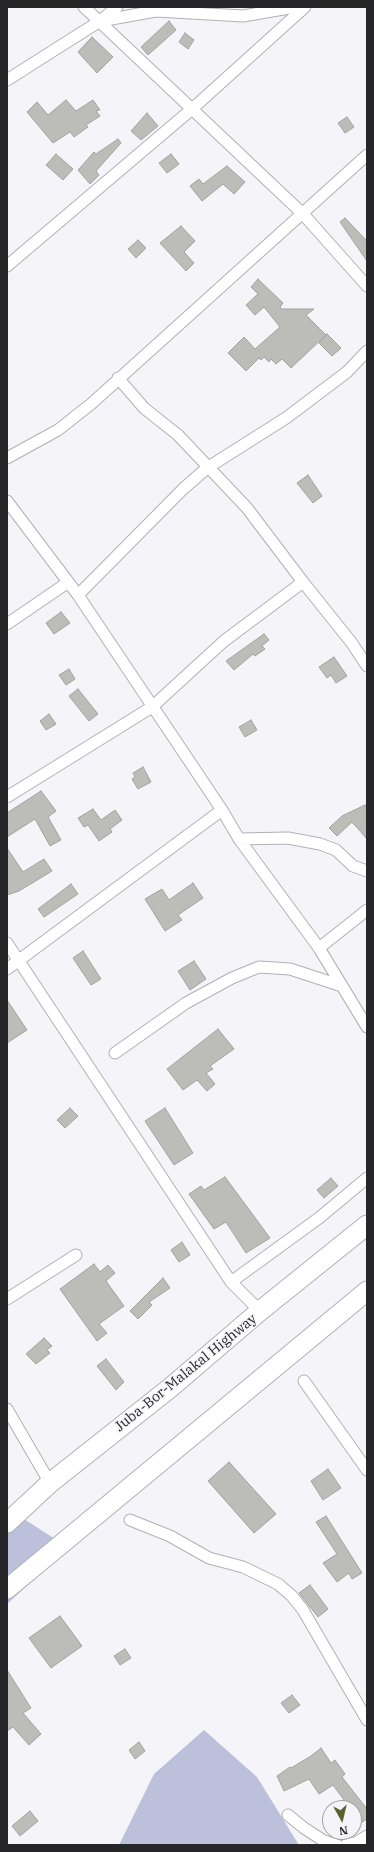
<!DOCTYPE html>
<html>
<head>
<meta charset="utf-8">
<style>
  body { margin:0 }
  #map { position:relative; width:374px; height:1852px; overflow:hidden; background:#f4f4f9; font-family:"IBM Plex Serif",serif }
  canvas { display:block }
  .frame { position:absolute; inset:0; border:8px solid #262628; pointer-events:none }
  .north { position:absolute; left:322px; top:1800px; width:40px; height:40px; box-sizing:border-box; background:#f4f4f9; border:1px solid #a2a2a5; border-radius:50%; rotate:172deg; font-size:11px; font-weight:700; line-height:16px; text-align:center; color:#262628 }
  .north::after { content:''; display:block; margin:auto; width:14px; height:18px; background:#5c612f; clip-path:polygon(50% 0,100% 100%,50% 72%,0 100%) }
</style>
</head>
<body>
<div id="map">
<canvas width="374" height="1852"></canvas>
<div class="frame"></div>
<div class="north">N</div>
</div>
<script>
const g = document.querySelector('canvas').getContext('2d');
g.lineJoin = 'round';
function fill(path, color) {
  g.fillStyle = color;
  g.fill(path, 'evenodd');
}
function toPath(rows) {
  const path = new Path2D();
  for (const r of rows) {
    path.moveTo(r[0], r[1]);
    for (let i = 2; i < r.length; i += 2) path.lineTo(r[i], r[i + 1]);
  }
  return path;
}
function strokePath(path, color, width, dash) {
  g.strokeStyle = color;
  g.lineWidth = width;
  g.lineCap = dash ? 'butt' : 'round';
  g.setLineDash(dash || []);
  g.stroke(path);
}
function drawText(font, color, halo, rows, align = 'center') {
  g.font = font + ' "IBM Plex Serif",serif';
  g.lineWidth = 3;
  g.setLineDash([]);
  g.textBaseline = 'middle';
  g.strokeStyle = halo;
  g.fillStyle = color;
  for (const [text, x, y, turn = 0] of rows) {
    g.save();
    g.translate(x, y);
    g.rotate((+turn || 0) * Math.PI / 180);
    g.textAlign = isNaN(turn) ? turn : align;
    if (halo) g.strokeText(text, 0, 0);
    g.fillText(text, 0, 0);
    g.restore();
  }
}
fill(toPath([
  [7,1508,69,1548,7,1604],
  [204,1730,257,1777,299,1845,119,1845,154,1774]
]), '#bcc0da');
const building = toPath([
  [169,21,176,30,148,55,141,47,169,21],
  [185,33,194,40,188,49,179,42,185,33],
  [92,37,113,57,97,73,78,52,92,37],
  [66,100,76,111,93,100,100,110,96,111,100,116,86,125,88,127,74,137,70,132,53,143,27,112,37,102,48,115,66,100],
  [147,113,158,126,141,140,131,131,147,113],
  [347,117,354,127,345,133,338,123,347,117],
  [118,139,121,143,96,171,99,175,90,184,78,170,94,152,96,154,118,139],
  [56,154,73,169,63,180,46,165,56,154],
  [171,154,179,164,167,173,159,163,171,154],
  [227,166,245,182,234,194,223,184,202,201,190,186,199,179,203,184,227,166],
  [345,218,367,241,367,261,340,222,345,218],
  [181,226,195,241,184,252,194,263,186,271,160,243,181,226],
  [138,240,146,248,136,258,128,249,138,240],
  [258,279,283,303,280,307,282,309,314,309,306,315,326,335,291,368,282,359,276,364,271,359,269,362,264,357,261,360,259,358,246,371,228,353,244,337,255,349,280,327,264,307,255,315,246,305,258,294,251,287,258,279],
  [327,334,341,348,332,356,319,343,327,334],
  [308,475,322,496,313,503,297,483,308,475],
  [61,612,70,623,54,634,46,623,61,612],
  [264,634,269,640,262,646,265,649,255,656,253,654,234,670,226,661,264,634],
  [334,657,347,676,336,683,331,675,327,678,319,667,334,657],
  [69,669,75,679,66,685,59,675,69,669],
  [78,689,98,714,89,721,69,696,78,689],
  [49,714,56,724,46,730,40,721,49,714],
  [251,720,257,730,245,737,239,727,251,720],
  [143,767,151,782,138,789,132,779,135,777,133,773,143,767],
  [41,791,56,811,48,817,61,840,50,846,35,819,7,837,7,813,41,791],
  [365,805,367,808,367,839,352,822,337,836,329,828,342,816,365,805],
  [93,809,101,820,115,810,122,820,110,829,112,832,99,841,88,825,84,827,78,818,93,809],
  [7,848,23,872,44,859,52,871,19,891,7,895,7,848],
  [193,883,203,898,178,915,182,920,165,931,145,899,162,889,169,900,193,883],
  [71,884,78,894,44,917,38,909,71,884],
  [83,951,101,979,91,985,73,958,83,951],
  [194,961,206,979,190,990,178,971,194,961],
  [7,1000,27,1030,7,1043,7,1000],
  [218,1029,234,1049,210,1066,213,1069,206,1073,215,1084,207,1091,197,1080,183,1090,167,1069,218,1029],
  [70,1108,78,1116,65,1128,57,1120,70,1108],
  [165,1108,193,1153,174,1165,145,1121,165,1108],
  [225,1177,270,1238,246,1253,226,1222,214,1229,189,1194,201,1186,204,1190,225,1177],
  [331,1178,338,1186,324,1198,317,1190,331,1178],
  [182,1242,190,1255,179,1262,171,1250,182,1242],
  [94,1264,100,1272,108,1265,115,1273,106,1281,124,1306,99,1324,107,1333,97,1341,60,1289,94,1264],
  [163,1278,170,1288,149,1302,152,1305,138,1319,130,1311,163,1278],
  [44,1338,52,1346,47,1350,50,1353,36,1364,26,1354,44,1338],
  [106,1359,124,1382,116,1390,97,1366,106,1359],
  [229,1462,276,1514,254,1533,208,1481,229,1462],
  [328,1469,341,1488,323,1500,311,1481,328,1469],
  [326,1516,362,1573,352,1579,349,1573,337,1582,323,1563,337,1554,316,1522,326,1516],
  [310,1585,328,1609,318,1617,299,1593,310,1585],
  [60,1616,82,1646,51,1668,29,1638,60,1616],
  [125,1649,131,1658,120,1665,114,1656,125,1649],
  [7,1670,31,1708,23,1713,41,1734,29,1745,13,1727,7,1731,7,1670],
  [292,1695,300,1705,289,1713,281,1703,292,1695],
  [139,1742,145,1751,135,1759,129,1750,139,1742],
  [321,1748,331,1763,335,1760,345,1774,342,1777,367,1809,367,1819,359,1824,354,1816,354,1808,350,1808,333,1785,319,1794,309,1779,284,1791,277,1776,290,1767,291,1768,311,1756,321,1748],
  [30,1811,38,1821,20,1836,12,1826,30,1811]
]);
fill(building, '#bcbdb9');
strokePath(building, '#a2a29e', 1);
const minor = toPath([
  [84,7,303,214,367,286],
  [100,21,156,11,243,16,295,7],
  [7,80,100,21,117,7],
  [7,266,192,109,305,7],
  [118,378,144,408,178,435,247,508,303,582,351,642,367,666],
  [7,458,58,430,91,404,367,155],
  [7,501,78,595,222,810,239,839,319,948,367,1027],
  [78,595,183,489,207,468,286,418,347,372,367,351],
  [7,624,67,583],
  [7,797,152,707,224,641,303,582],
  [239,839,288,838,320,844,336,850,353,866,367,871],
  [7,943,231,1282,260,1311],
  [319,948,367,910],
  [7,969,222,810],
  [115,1053,186,1003,232,978,259,967,290,969,342,986],
  [231,1282,319,1218,367,1178],
  [7,1299,76,1255],
  [304,1381,367,1470],
  [7,1409,50,1483],
  [130,1520,170,1536,209,1558,243,1567,278,1584,292,1596,303,1610,367,1720],
  [288,1815,304,1828,324,1841,337,1845],
  [346,1845,356,1843,367,1836]
]);
const trunk = toPath([
  [7,1523,50,1483,170,1388,260,1311,367,1225],
  [7,1589,367,1291]
]);
strokePath(minor, '#b0b1b5', 13);
strokePath(trunk, '#b0b1b5', 21);
strokePath(minor, '#fff', 11);
strokePath(trunk, '#fff', 19);
drawText('14px', '#262628', '#f4f4f9', [
  ["Juba-Bor-Malakal Highway",186,1373,-39]
]);
</script>
</body>
</html>
